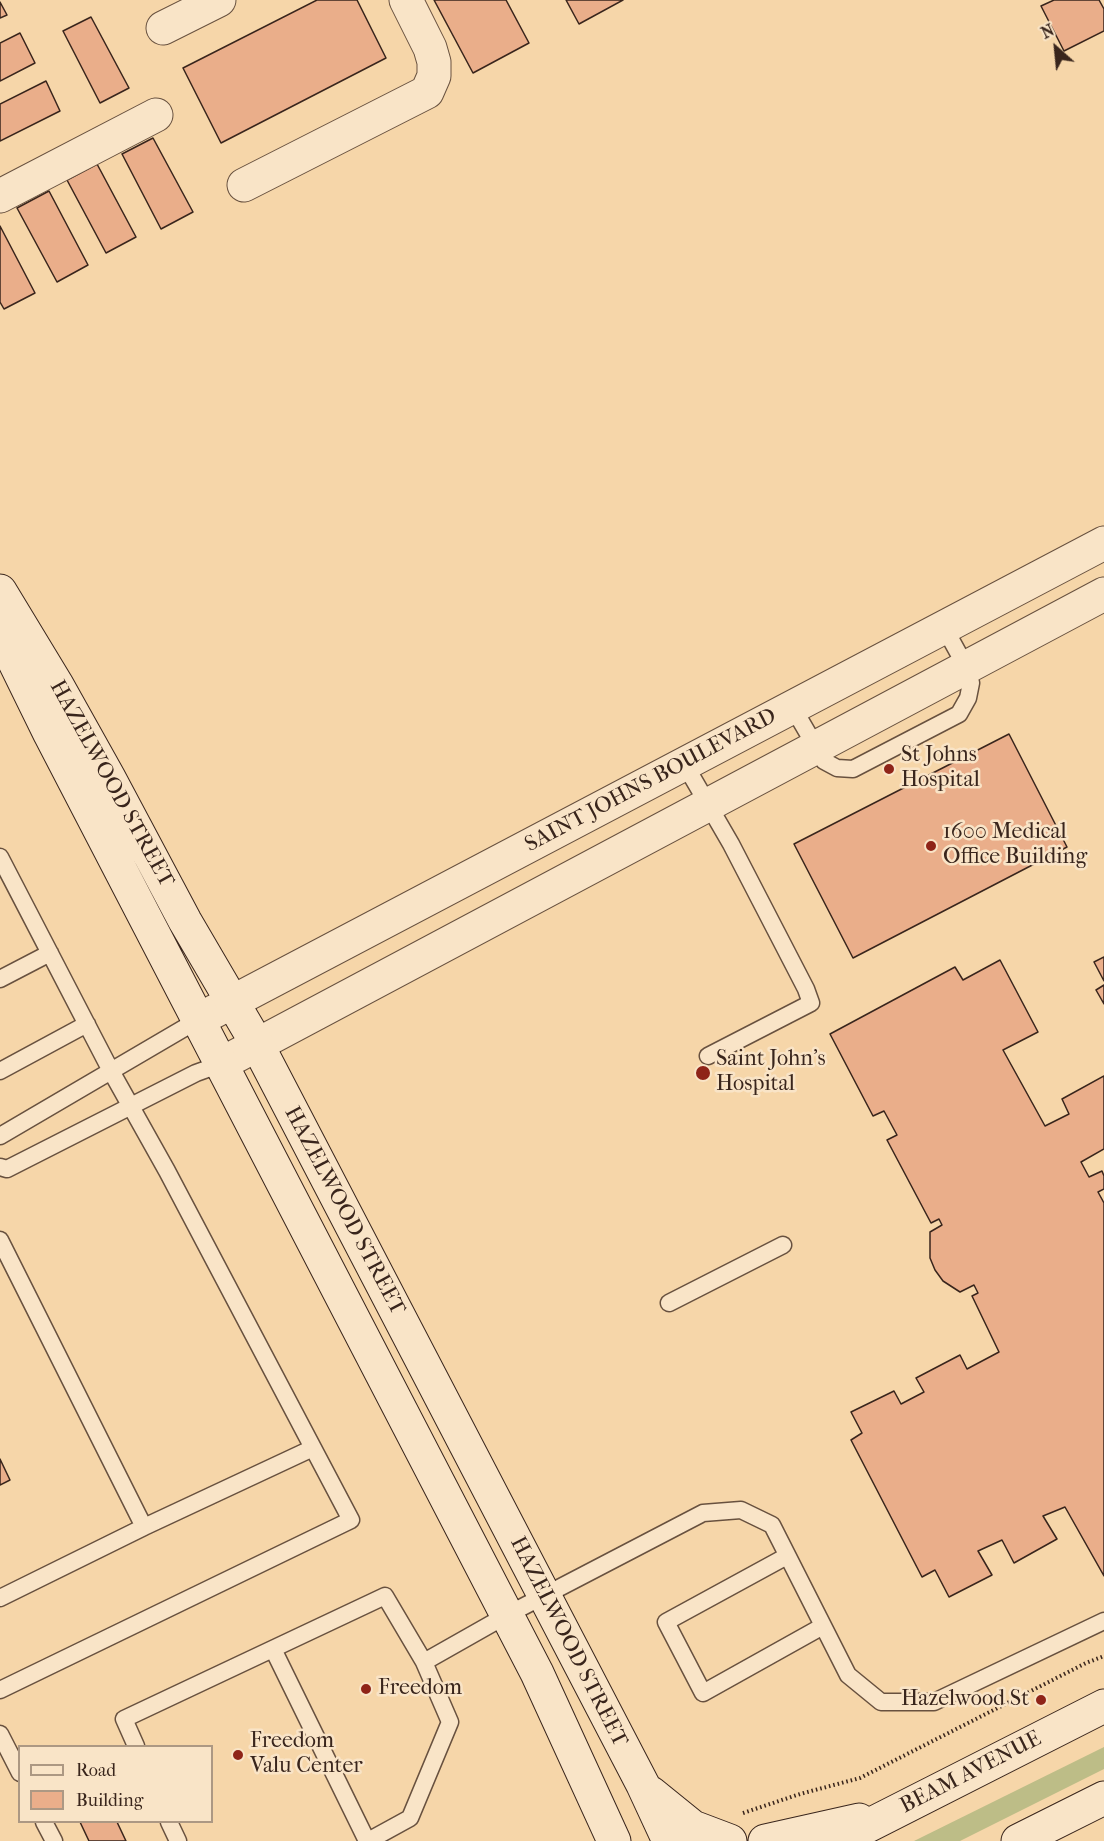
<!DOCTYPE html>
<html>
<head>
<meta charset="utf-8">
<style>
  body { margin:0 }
  #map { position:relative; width:1104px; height:1841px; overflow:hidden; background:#f6d6a9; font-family:"IM FELL French Canon",serif }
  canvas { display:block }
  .legend { position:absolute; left:18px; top:1745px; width:195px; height:78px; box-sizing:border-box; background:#f9e4c7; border:2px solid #ac9883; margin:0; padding:8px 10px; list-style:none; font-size:18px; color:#39251c }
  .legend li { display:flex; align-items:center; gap:12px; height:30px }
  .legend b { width:30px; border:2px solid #ac9883 }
  .north { position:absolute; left:1026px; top:18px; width:60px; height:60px; -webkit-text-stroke:4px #f9e4c7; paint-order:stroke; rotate:333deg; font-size:16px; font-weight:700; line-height:24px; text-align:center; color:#39251c }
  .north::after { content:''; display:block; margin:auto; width:21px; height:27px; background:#39251c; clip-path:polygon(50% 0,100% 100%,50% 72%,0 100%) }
</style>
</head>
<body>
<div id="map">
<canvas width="1104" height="1841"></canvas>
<ul class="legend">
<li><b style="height:8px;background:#f9e4c7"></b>Road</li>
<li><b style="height:16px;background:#eaae8a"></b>Building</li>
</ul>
<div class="north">N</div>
</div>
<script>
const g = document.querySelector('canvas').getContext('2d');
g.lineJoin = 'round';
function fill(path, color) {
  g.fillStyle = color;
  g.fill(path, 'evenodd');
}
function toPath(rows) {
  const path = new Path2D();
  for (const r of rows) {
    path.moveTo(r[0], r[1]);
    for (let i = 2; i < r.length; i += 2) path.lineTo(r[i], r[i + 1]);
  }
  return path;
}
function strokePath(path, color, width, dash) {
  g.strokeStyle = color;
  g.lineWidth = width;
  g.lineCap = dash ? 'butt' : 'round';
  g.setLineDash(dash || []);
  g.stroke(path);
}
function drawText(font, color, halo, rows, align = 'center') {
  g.font = font + ' "IM FELL French Canon",serif';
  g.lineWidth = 5;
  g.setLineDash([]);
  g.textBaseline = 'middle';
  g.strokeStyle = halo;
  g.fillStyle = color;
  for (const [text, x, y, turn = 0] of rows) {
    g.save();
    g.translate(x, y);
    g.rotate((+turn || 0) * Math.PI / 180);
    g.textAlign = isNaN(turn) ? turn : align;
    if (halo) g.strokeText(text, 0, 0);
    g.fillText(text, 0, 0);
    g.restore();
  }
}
fill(toPath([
  [1104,1747,1104,1769,960,1841,914,1841]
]), '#bdbd87');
const building = toPath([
  [317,0,357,0,386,58,221,143,183,68,317,0],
  [434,0,506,0,529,43,473,73,434,0],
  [566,0,623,0,579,24,566,0],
  [1054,0,1099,0,1104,9,1104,31,1064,51,1041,6,1054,0],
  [0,2,7,15,0,18,0,2],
  [91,17,129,88,100,103,63,31,91,17],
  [20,33,35,63,0,81,0,43,20,33],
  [46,81,60,111,0,141,0,104,46,81],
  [153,138,193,212,161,229,122,154,153,138],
  [97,164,136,237,106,253,67,180,97,164],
  [49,191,88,265,57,282,17,208,49,191],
  [0,226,35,293,4,309,0,302,0,226],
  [1009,734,1067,847,853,958,794,844,1009,734],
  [1104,957,1104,981,1094,962,1104,957],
  [1000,960,1038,1032,1003,1050,1045,1126,1069,1114,1062,1099,1104,1076,1104,1149,1081,1162,1089,1177,1102,1171,1104,1176,1104,1189,1098,1192,1104,1203,1104,1576,1065,1507,1043,1516,1057,1539,1014,1563,1002,1540,978,1551,992,1575,949,1597,935,1570,922,1577,851,1440,862,1433,851,1412,894,1391,901,1404,924,1392,916,1378,960,1355,967,1369,999,1352,972,1296,978,1293,974,1285,960,1292,943,1281,935,1270,930,1258,930,1232,942,1225,939,1219,931,1223,887,1140,897,1135,884,1111,873,1116,830,1034,955,967,963,980,1000,960],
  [1104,985,1104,1004,1096,990,1104,985],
  [0,1459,10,1480,0,1485,0,1459],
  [80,1822,117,1822,126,1841,89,1841,80,1822]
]);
fill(building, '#eaae8a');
strokePath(building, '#39251c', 1.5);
const lane = toPath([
  [792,706,824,761,837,768,853,769,959,714,968,698,971,683,966,667,944,627],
  [684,763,731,844,806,989,811,1003,708,1056],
  [0,857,111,1071,167,1171,351,1520,0,1690],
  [0,979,50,953],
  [0,1071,87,1024],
  [0,1136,198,1020],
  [0,1167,7,1169,196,1073,221,1064],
  [0,1240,144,1527,0,1598],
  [669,1303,783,1245],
  [144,1527,313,1448],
  [787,1556,666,1622,703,1693,823,1626],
  [273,1649,367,1841],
  [0,1734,20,1773],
  [136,1746,124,1719,385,1596,424,1662],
  [44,1822,54,1841],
  [169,1822,178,1841],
  [368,1841,410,1818,450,1722,424,1662,507,1615,703,1513,741,1510,772,1525,848,1675,881,1702,934,1702,1104,1621]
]);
const street = toPath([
  [163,28,219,0],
  [244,185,427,92,434,76,434,62,430,48,406,0],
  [0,196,156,115],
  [198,1020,1104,543],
  [221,1064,1104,594]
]);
const secondary = toPath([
  [0,591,57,685,109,778,185,921,257,1044,643,1785,669,1841],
  [0,632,50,734,537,1673,614,1841],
  [651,1793,693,1827,730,1841],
  [765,1841,859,1820],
  [838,1841,1104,1706],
  [1018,1841,1104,1798]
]);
strokePath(lane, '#68513f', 19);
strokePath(street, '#68513f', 35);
strokePath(secondary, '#39251c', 35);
strokePath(toPath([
  [743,1813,800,1794,860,1778,1086,1663,1104,1656]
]), '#39251c', 4, [1.5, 3]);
strokePath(lane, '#f9e4c7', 16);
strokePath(street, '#f9e4c7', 33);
strokePath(secondary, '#f9e4c7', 33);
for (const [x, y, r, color] of [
  [889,769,6,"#8f2418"],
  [931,846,6,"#8f2418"],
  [703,1073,8,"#8f2418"],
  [366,1689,6,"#8f2418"],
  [1041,1700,6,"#8f2418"],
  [238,1755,6,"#8f2418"]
]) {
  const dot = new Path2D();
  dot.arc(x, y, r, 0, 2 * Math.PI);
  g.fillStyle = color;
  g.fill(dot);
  strokePath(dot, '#f9e4c7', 2);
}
drawText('22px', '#39251c', '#f9e4c7', [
  ["St Johns",901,756],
  ["Hospital",901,781],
  ["1600 Medical",943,833],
  ["Office Building",943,858],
  ["Saint John's",716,1060],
  ["Hospital",716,1085],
  ["Freedom",378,1689],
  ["Hazelwood St",1029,1700,"right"],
  ["Freedom",250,1742],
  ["Valu Center",250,1767]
], 'left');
drawText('22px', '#39251c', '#f9e4c7', [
  ["SAINT JOHNS BOULEVARD",651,781,-28],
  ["HAZELWOOD STREET",111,784,61],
  ["HAZELWOOD STREET",344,1211,62],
  ["HAZELWOOD STREET",568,1642,63],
  ["BEAM AVENUE",971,1773,-27]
]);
</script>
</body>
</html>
